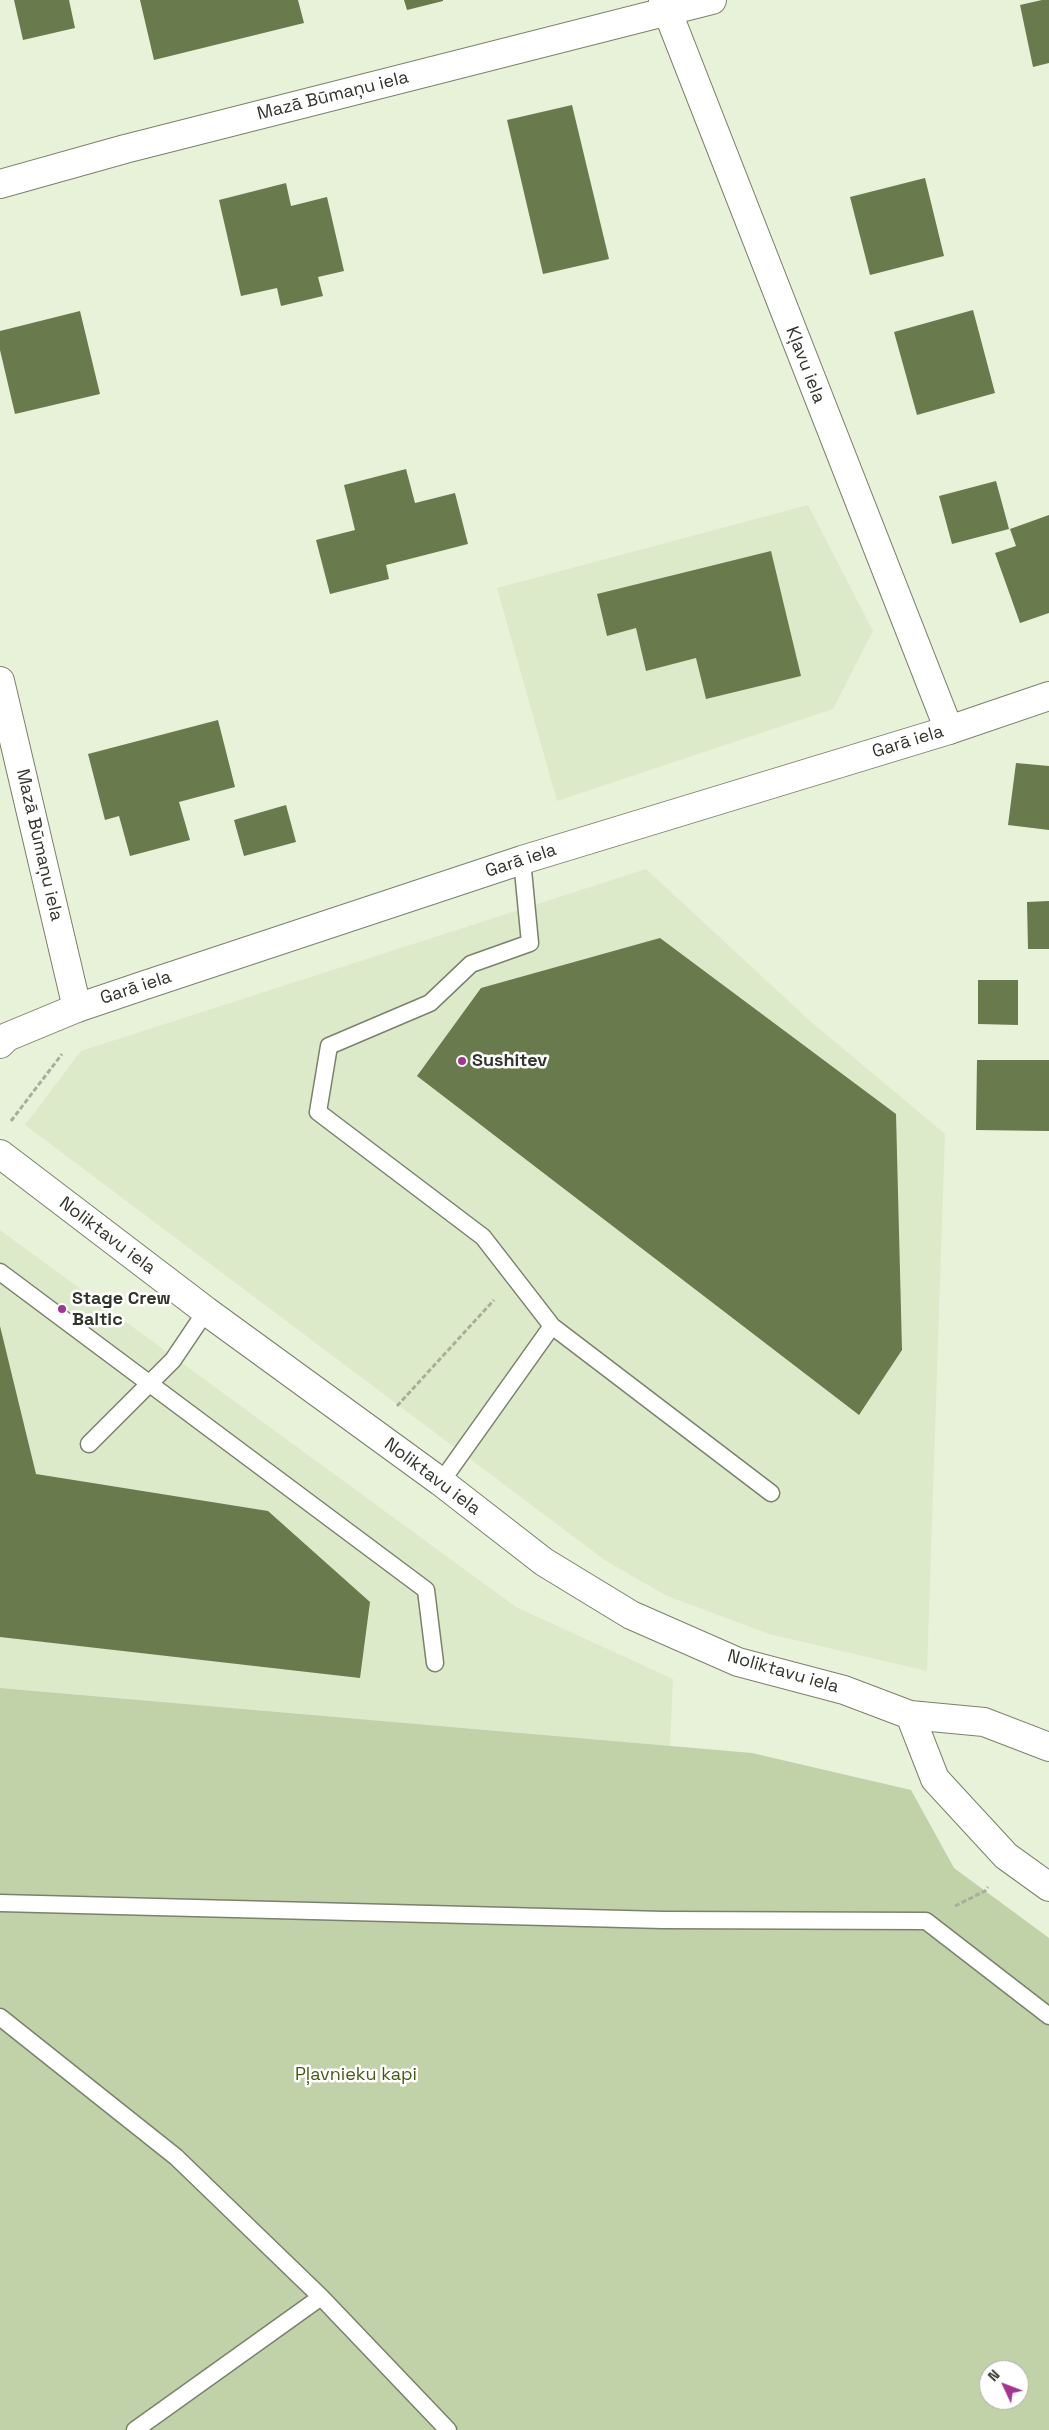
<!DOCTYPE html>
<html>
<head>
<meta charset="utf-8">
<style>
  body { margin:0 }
  #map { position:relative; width:1049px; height:2430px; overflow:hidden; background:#e8f2d8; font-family:"Space Grotesk",sans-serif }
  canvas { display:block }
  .north { position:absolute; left:979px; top:2360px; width:50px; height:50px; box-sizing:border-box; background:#fff; border:1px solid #adaeaa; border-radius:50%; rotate:313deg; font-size:14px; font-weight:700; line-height:20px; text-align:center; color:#31352b }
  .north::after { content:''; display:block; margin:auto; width:18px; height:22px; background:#a33493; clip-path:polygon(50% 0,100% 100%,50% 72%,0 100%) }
</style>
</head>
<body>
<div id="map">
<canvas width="1049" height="2430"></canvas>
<div class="north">N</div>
</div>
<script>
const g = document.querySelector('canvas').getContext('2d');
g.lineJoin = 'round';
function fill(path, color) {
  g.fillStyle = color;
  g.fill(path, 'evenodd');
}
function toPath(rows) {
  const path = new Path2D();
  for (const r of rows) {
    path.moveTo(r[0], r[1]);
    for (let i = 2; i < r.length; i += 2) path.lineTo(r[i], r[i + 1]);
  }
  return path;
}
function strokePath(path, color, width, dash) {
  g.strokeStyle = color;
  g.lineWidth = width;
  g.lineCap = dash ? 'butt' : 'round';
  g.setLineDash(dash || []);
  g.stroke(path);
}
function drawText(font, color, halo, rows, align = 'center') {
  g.font = font + ' "Space Grotesk",sans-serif';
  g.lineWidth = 5;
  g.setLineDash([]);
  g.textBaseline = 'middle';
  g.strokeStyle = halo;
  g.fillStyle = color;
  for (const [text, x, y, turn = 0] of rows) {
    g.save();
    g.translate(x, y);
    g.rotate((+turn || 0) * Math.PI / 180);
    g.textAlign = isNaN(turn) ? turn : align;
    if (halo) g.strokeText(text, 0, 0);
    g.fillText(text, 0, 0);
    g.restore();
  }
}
fill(toPath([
  [808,505,873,631,833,709,557,801,497,588],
  [646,869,810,1021,945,1134,927,1671,769,1634,667,1596,606,1561,25,1125,81,1051],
  [0,1230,516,1607,673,1679,670,1746,0,1688]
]), '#ddeac9');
fill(toPath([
  [0,1688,752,1753,911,1790,954,1868,1049,1938,1049,2430,0,2430],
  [989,2370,1019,2370,1019,2400,989,2400]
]), '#c1d1a8');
fill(toPath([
  [14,0,69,0,75,28,23,40],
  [140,0,298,0,304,23,154,60],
  [404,0,443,0,443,1,407,10],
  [1042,0,1049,0,1049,63,1033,67,1020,5],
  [572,105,609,259,543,274,507,120],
  [925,178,944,256,870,275,850,197],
  [286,183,291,206,327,197,344,271,318,277,323,296,281,306,277,288,241,296,219,200],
  [973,310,995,393,917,415,894,332],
  [80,311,100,394,15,414,0,350,0,331],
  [406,469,415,503,455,493,468,544,386,565,389,579,330,594,316,540,355,530,344,485],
  [996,481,1009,529,952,544,939,496],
  [1049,515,1049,613,1020,623,995,553,1016,546,1010,529],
  [771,551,801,676,706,699,696,658,646,671,636,628,607,636,597,594],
  [218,720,235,787,179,802,190,840,130,856,119,816,105,820,88,754],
  [1016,763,1049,766,1049,830,1008,825],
  [286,805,296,842,244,856,234,820],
  [1049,901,1049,949,1028,949,1027,902],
  [660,938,896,1114,902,1350,859,1415,417,1076,481,988],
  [978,980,1018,980,1018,1025,978,1024],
  [977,1060,1049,1060,1049,1131,976,1130],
  [0,1326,36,1474,268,1511,370,1602,360,1678,0,1637]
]), '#697a4c');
const service = toPath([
  [0,1272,426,1590,435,1663],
  [552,1326,771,1493],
  [89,1444,173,1360,206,1311],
  [441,1482,552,1326,483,1237,318,1112,329,1046,430,1003,471,964,530,943,522,860],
  [0,1903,663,1920,926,1921,1049,2016],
  [0,2017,176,2157,321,2297,448,2430],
  [135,2430,321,2297]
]);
const minor = toPath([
  [663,0,949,730],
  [0,184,125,149,712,0],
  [0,681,77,1008],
  [0,1154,206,1311,441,1482,544,1562,631,1615,738,1662,844,1690,910,1715,984,1722,1049,1747],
  [910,1715,935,1779,1006,1856,1049,1887]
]);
const tertiary = toPath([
  [0,1044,7,1037,77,1008,145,985,522,860,949,730,1049,696]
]);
strokePath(service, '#79826b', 19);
strokePath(minor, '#79826b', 30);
strokePath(tertiary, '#79826b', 30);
strokePath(toPath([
  [11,1121,62,1054],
  [397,1406,494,1300],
  [955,1906,985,1891,988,1887]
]), '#a7af9b', 3, [5, 2.5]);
strokePath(service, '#fff', 16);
strokePath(minor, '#fff', 28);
strokePath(tertiary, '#fff', 28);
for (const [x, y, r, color] of [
  [462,1061,5,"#a33493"],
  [62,1309,5,"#a33493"]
]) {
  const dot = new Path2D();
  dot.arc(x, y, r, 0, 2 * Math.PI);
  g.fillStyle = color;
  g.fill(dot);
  strokePath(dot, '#fff', 2);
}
drawText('18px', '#31352b', '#fff', [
  ["Mazā Būmaņu iela",333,96,-14],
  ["Kļavu iela",805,365,69],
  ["Garā iela",908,742,-17],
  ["Mazā Būmaņu iela",39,845,77],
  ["Garā iela",521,861,-18],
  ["Garā iela",136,988,-18],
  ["Noliktavu iela",107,1236,37],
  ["Noliktavu iela",432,1477,37],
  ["Noliktavu iela",783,1672,16]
]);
drawText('bold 18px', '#31352b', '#fff', [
  ["Sushitev",472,1061],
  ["Stage Crew",72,1299],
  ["Baltic",72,1320]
], 'left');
drawText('18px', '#465b12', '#fff', [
  ["Pļavnieku kapi",356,2075]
]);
</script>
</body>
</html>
